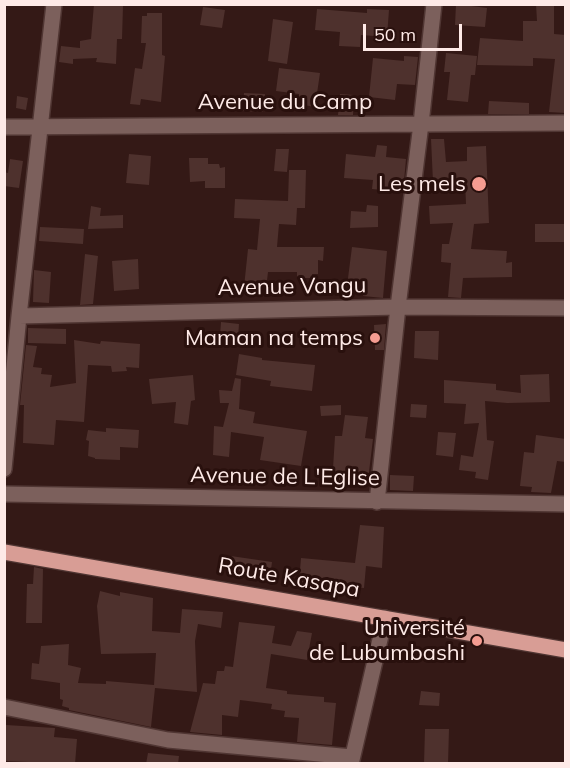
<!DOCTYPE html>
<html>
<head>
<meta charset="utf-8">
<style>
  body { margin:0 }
  #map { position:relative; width:570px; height:768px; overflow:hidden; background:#341916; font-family:Mulish,sans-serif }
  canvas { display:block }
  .frame { position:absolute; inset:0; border:6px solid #feeae7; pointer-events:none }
  .scale { position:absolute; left:363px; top:24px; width:99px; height:27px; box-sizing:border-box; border:3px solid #feeae7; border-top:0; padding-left:8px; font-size:18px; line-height:21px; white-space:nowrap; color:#feeae7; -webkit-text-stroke:4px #29100d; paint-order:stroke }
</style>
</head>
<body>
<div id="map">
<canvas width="570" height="768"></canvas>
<div class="frame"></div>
<div class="scale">50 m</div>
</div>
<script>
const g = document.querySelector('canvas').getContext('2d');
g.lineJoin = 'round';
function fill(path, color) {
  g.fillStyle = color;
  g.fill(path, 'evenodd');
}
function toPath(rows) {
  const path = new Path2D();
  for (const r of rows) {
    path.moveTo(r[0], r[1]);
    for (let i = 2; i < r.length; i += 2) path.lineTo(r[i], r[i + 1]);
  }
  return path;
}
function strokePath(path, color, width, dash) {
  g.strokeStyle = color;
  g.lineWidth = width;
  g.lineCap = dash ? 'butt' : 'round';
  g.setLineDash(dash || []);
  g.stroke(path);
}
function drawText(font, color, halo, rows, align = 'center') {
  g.font = font + ' Mulish,sans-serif';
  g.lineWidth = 6;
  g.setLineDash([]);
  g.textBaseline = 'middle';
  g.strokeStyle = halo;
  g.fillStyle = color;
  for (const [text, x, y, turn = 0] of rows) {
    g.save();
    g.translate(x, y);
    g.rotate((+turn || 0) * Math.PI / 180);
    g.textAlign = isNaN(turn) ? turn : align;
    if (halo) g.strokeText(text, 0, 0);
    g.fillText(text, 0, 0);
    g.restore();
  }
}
fill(toPath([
  [94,4,123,6,122,39,117,39,116,64,96,62,97,58,73,59,73,64,59,62,61,46,80,48,80,41,91,39],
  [456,4,487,8,485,27,455,25],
  [536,4,554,4,554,34,566,35,566,113,549,112,555,59,533,58,533,66,477,65,480,38,523,41,523,21,537,21],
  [203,7,225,10,222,28,200,25],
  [317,9,367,13,367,9,389,10,387,37,361,35,360,47,339,46,340,32,315,30],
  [147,13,162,13,162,55,165,56,161,102,141,99,140,105,130,104,135,68,142,69,146,43,141,43,142,16,147,16],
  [273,19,293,22,287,64,268,61],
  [446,53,477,56,475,75,471,75,468,102,447,100,450,72,444,72],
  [404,56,418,57,415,85,397,84,395,100,369,97,373,58,404,61],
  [279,68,320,73,315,107,298,104,299,94,276,91],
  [244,93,265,94,263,112,243,111],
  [340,94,354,95,353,115,338,115],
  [17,96,28,98,26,110,16,108],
  [489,101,529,103,529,114,488,114],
  [431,139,444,139,446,162,467,161,467,147,486,146,489,223,474,224,471,249,507,251,506,263,512,262,512,277,463,278,461,298,448,297,451,263,441,262,442,244,449,244,453,223,430,224,429,206,466,204,465,181,433,182],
  [377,145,387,146,386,157,406,159,403,192,372,189,373,180,344,178,346,154,375,157],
  [276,149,289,149,287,172,274,171],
  [129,154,151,156,149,185,126,183],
  [189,158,208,158,208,164,219,164,220,168,225,167,225,188,205,188,205,181,190,182],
  [10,159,23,161,19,188,4,186,4,172,8,173],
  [289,170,306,170,305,208,297,208,296,225,279,224,277,247,324,247,323,261,318,260,318,274,312,274,312,278,297,278,297,272,268,272,266,289,244,287,248,249,257,250,260,219,234,218,235,199,288,201],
  [367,205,378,206,378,227,350,228,351,211,366,212],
  [91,206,101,208,100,216,123,215,123,228,88,229],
  [535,224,566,224,566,242,535,242],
  [40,227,84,229,83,244,39,241],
  [352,247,387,251,383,298,363,296,364,289,347,286],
  [85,254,98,256,93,304,80,305],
  [138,259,139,289,114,291,112,261],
  [34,270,51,272,49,303,33,302],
  [221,322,239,324,238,338,220,336],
  [386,324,384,350,375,350,374,325],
  [28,328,66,329,66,344,28,343],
  [415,331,439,331,438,360,414,358],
  [74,340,100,344,101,341,140,344,139,368,126,367,127,371,112,372,111,366,88,365,84,422,56,420,54,445,23,443,24,405,20,405,26,345,37,346,33,367,42,368,41,374,52,375,50,387,76,383],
  [239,354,262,358,262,360,315,365,312,391,270,386,271,381,236,375],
  [549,374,550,402,507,403,485,401,487,440,494,441,488,480,475,478,476,472,459,470,461,455,473,457,479,423,464,424,466,404,444,403,444,380,496,384,496,390,521,393,520,375],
  [193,375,195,400,191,401,188,425,174,423,176,402,152,404,149,379],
  [235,378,241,379,239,409,255,412,253,423,307,431,301,466,260,460,264,437,231,432,229,457,213,455,214,426,223,427,229,403,220,403,219,390,232,391],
  [411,404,427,405,426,418,410,417],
  [341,405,341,415,321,416,320,406],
  [345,415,368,417,365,438,373,439,368,480,362,481,361,486,332,485,335,436,342,436],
  [106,428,139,430,138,448,120,447,120,460,95,459,95,458,88,456,89,441,86,440,88,430,106,432],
  [438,432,456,433,453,457,436,455],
  [536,435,566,439,566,462,557,461,551,493,531,492,532,487,520,486,524,452,534,453],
  [390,475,414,476,413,491,390,490],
  [360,525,384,527,382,568,366,566,364,588,299,582,301,558,355,563],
  [224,555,272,562,270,577,221,569],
  [34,567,43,569,42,623,26,623,27,584,33,584],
  [100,591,120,596,120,592,153,598,152,631,180,633,182,609,223,612,221,628,198,624,195,641,197,692,155,688,151,727,69,710,69,708,62,706,63,700,60,699,60,683,31,679,32,663,39,664,41,646,69,644,68,665,81,668,78,683,106,684,106,681,154,685,156,653,101,654,97,606],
  [239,622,275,626,272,643,291,646,297,631,312,633,307,660,271,654,266,688,287,691,287,694,324,697,324,702,336,703,332,745,297,742,299,718,284,717,285,711,271,709,272,704,240,700,238,717,222,715,222,735,190,732,203,683,215,684,217,671,224,671,225,666,233,667],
  [421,691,440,693,439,706,419,705],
  [6,725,55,728,54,737,77,739,75,764,4,761],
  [425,729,449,729,448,764,424,764],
  [148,753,179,756,178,764,146,764]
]), '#4e312d');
const minor = toPath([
  [4,127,566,123],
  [19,316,398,307,566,308],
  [4,469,19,316,54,4],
  [4,494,566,504],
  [377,502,398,307,421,124,434,4],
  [4,707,168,740,352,757],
  [351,764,385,618]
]);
const major = toPath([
  [4,552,566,650]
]);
strokePath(minor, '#503633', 18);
strokePath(major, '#503633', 18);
strokePath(minor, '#7c605c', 15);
strokePath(major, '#d89d95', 15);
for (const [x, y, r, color] of [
  [479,184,8,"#f59c91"],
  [375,338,6,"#f59c91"],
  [477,641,6,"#f59c91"]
]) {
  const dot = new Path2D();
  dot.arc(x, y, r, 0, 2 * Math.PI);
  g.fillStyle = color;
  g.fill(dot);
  strokePath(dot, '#29100d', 2);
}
drawText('22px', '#feeae7', '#29100d', [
  ["Avenue du Camp",285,102],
  ["Avenue Vangu",292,287,-1],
  ["Avenue de L'Eglise",285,477,1],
  ["Route Kasapa",289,578,10]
]);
drawText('22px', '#feeae7', '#29100d', [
  ["Les mels",466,184],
  ["Maman na temps",363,338],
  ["Université",465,628],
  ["de Lubumbashi",465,653]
], 'right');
</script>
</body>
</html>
